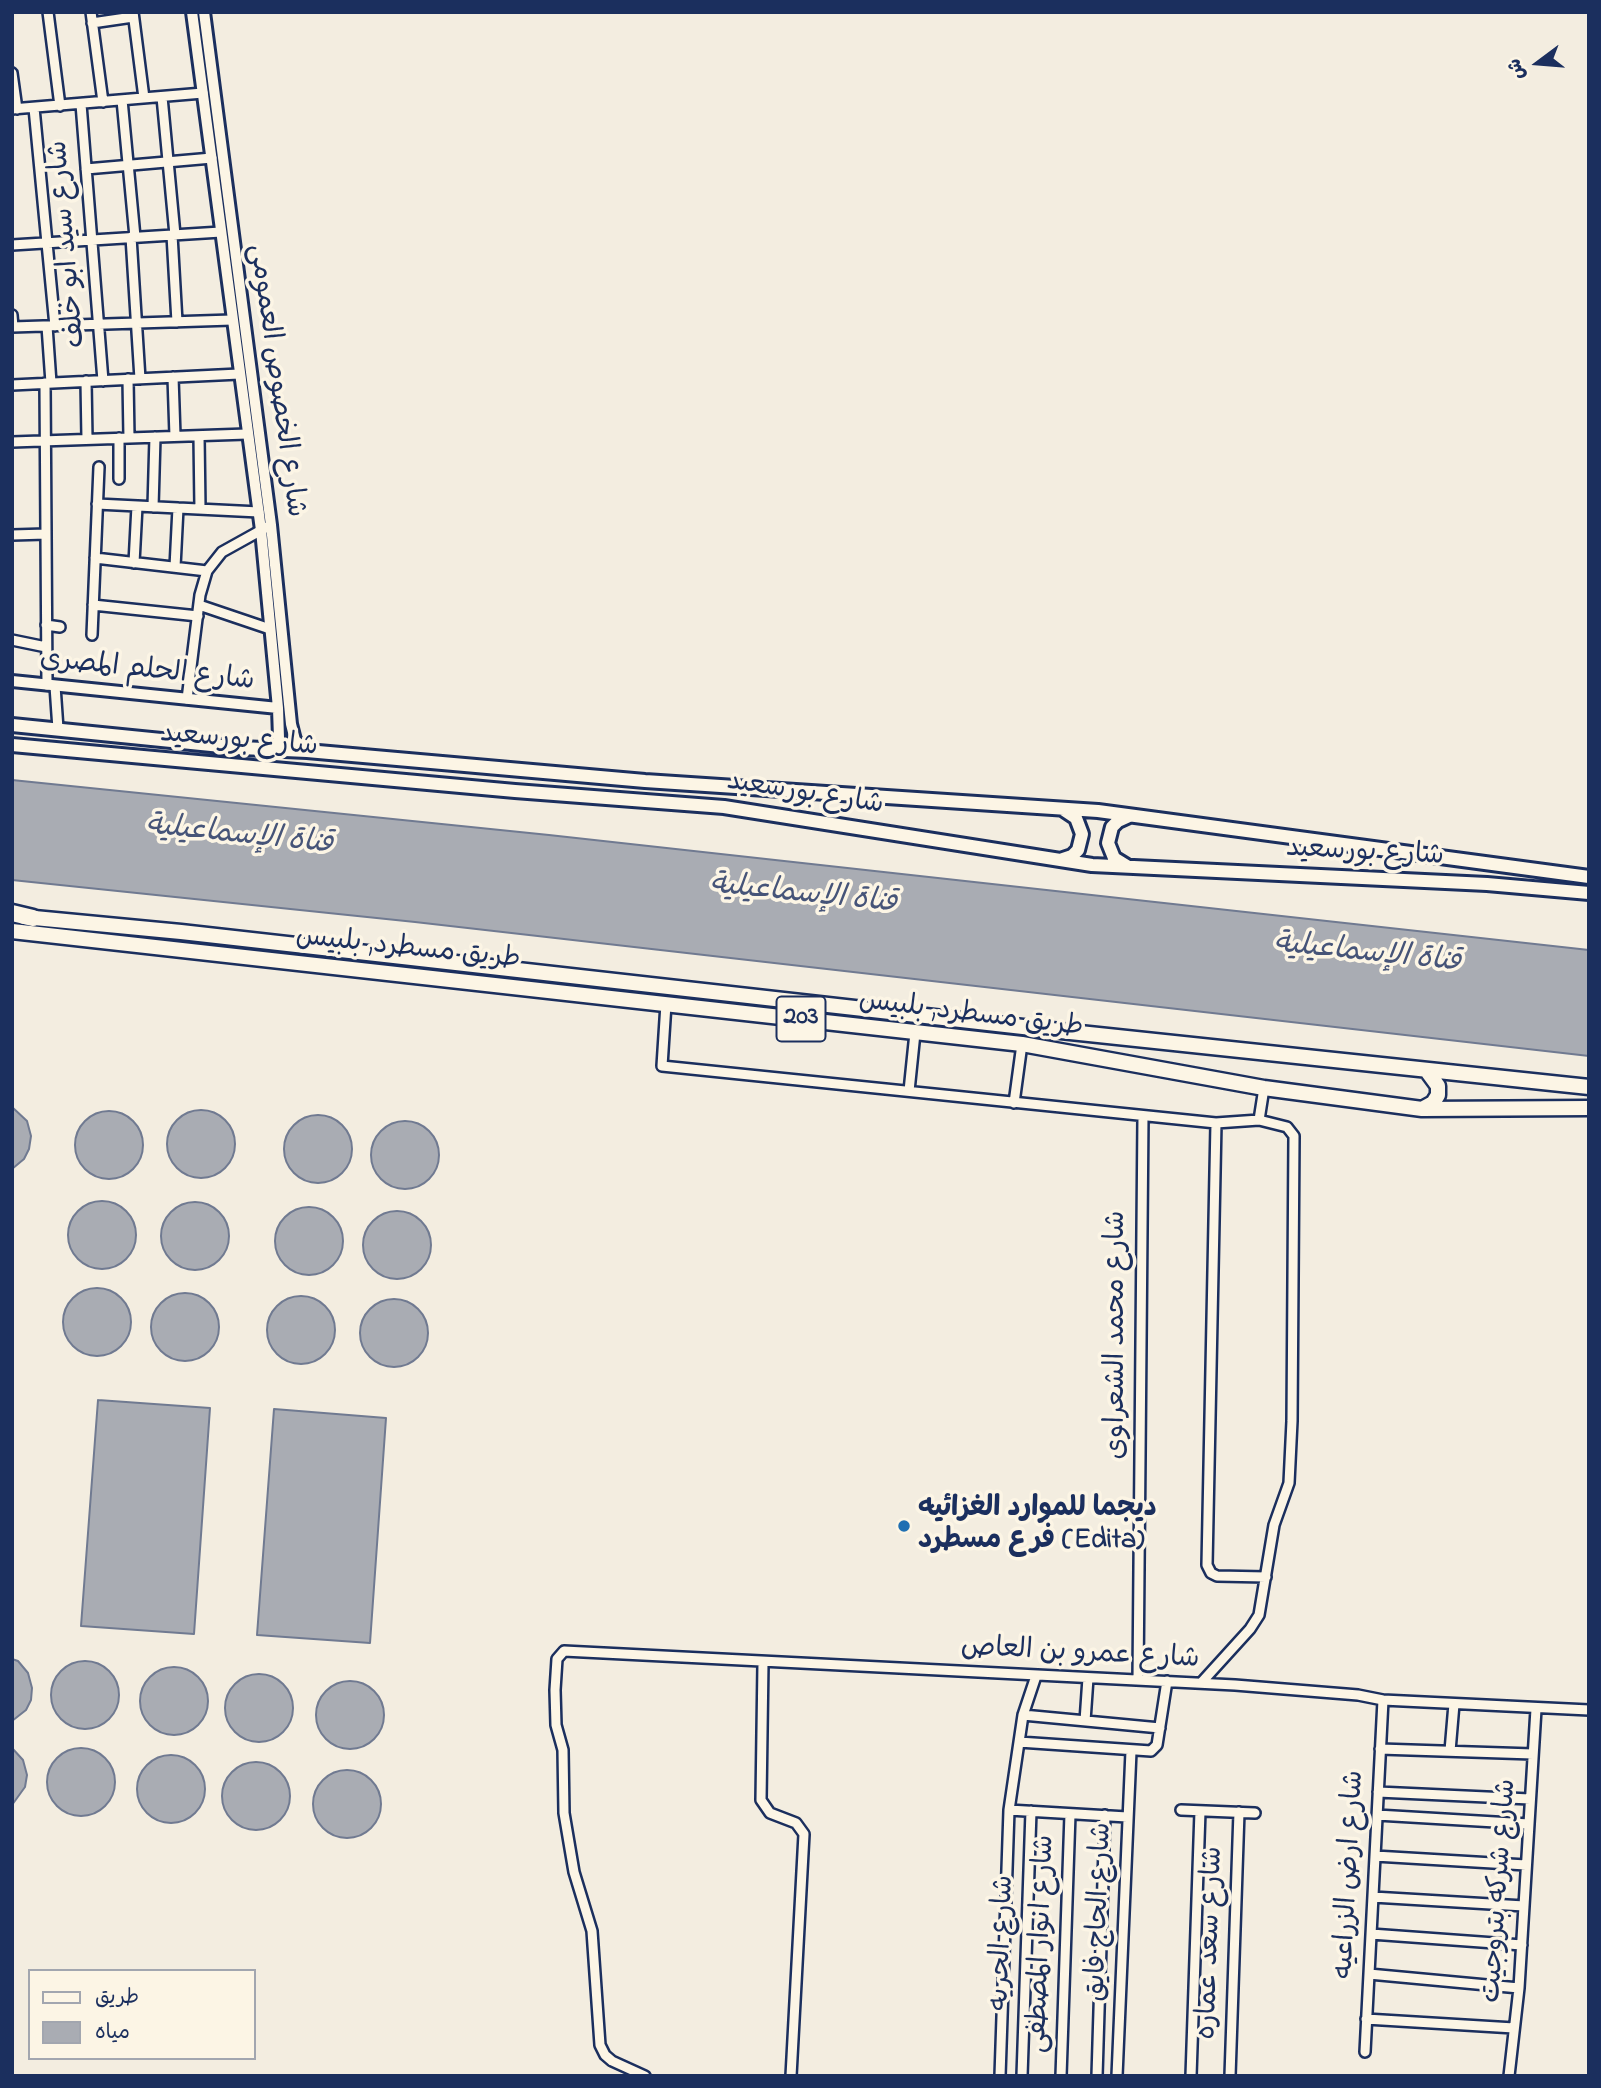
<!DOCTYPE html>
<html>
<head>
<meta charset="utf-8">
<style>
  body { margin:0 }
  #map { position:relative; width:1601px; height:2088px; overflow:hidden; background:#f3ede0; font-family:"Indie Flower","Playpen Sans Arabic",sans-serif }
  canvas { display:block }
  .frame { position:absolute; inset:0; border:14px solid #1b2f5e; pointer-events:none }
  .legend { position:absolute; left:28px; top:1969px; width:228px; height:91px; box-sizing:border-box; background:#fcf5e5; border:2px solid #a2a6af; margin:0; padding:9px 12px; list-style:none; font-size:21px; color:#1b2f5e }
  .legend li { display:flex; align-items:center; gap:14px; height:35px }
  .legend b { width:35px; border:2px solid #a2a6af }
  .north { position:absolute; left:1503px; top:28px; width:70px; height:70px; -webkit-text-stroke:5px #fcf5e5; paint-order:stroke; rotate:254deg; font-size:19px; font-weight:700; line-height:28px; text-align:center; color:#1b2f5e }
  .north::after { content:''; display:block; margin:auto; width:24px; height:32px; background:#1b2f5e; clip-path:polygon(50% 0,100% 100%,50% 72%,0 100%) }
</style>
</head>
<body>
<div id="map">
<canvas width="1601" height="2088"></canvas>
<div class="frame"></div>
<ul class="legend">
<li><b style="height:9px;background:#fcf5e5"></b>طريق</li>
<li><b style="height:19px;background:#a9acb3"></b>مياه</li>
</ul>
<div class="north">ش</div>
</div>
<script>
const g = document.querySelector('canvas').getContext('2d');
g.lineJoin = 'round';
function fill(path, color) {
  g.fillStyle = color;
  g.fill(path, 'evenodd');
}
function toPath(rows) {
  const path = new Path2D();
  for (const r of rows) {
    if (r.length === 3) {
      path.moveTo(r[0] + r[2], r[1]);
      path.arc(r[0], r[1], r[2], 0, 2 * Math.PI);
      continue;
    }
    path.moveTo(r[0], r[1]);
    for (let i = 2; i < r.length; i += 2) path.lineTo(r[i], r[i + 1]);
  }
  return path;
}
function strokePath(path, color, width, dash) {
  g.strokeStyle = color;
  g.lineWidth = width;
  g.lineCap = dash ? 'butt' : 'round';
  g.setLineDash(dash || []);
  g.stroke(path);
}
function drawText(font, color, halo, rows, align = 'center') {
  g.font = font + ' "Indie Flower","Playpen Sans Arabic",sans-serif';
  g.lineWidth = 7;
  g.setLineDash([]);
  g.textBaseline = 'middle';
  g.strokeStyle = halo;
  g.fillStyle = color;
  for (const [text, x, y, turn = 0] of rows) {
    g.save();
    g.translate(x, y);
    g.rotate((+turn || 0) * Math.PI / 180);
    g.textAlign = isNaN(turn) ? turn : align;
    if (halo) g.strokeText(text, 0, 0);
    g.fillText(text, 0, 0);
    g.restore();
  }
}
const water = toPath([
  [12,780,549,835,1589,950,1589,1056,415,922,12,880,12,780],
  [12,1107,27,1121,31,1136,29,1149,24,1159,12,1169,12,1107],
  [201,1144,34],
  [109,1145,34],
  [318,1149,34],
  [405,1155,34],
  [102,1235,34],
  [195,1236,34],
  [309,1241,34],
  [397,1245,34],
  [97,1322,34],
  [185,1327,34],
  [301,1330,34],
  [394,1333,34],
  [98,1400,210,1408,194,1634,81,1626,98,1400],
  [274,1409,386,1418,370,1643,257,1635,274,1409],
  [12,1659,18,1661,28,1673,32,1688,31,1700,26,1710,12,1721,12,1659],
  [85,1695,34],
  [174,1701,34],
  [259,1708,34],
  [350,1715,34],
  [81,1782,34],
  [12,1748,23,1760,27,1775,25,1787,12,1805,12,1748],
  [171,1789,34],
  [256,1796,34],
  [347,1804,34]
]);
fill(water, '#a9acb3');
strokePath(water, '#707a91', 2);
const minor = toPath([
  [48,12,60,106],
  [91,12,103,102],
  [133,12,144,98],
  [92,23,133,17],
  [12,73,17,109],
  [162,97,175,235],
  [122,100,135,237],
  [81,104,103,381],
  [34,108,55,326],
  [12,109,203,93],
  [86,169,212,158],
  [172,235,177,322],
  [131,237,140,379],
  [12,245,221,232],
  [12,315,13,327],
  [47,326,51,383],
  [12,327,232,320],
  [173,377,175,436],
  [128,379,129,438],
  [86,381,87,439],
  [45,383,47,685],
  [12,385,239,374],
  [199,436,200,509],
  [12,442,247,434],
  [119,479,119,438],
  [97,504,259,512],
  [153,507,155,437],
  [12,535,46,534],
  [95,558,207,571],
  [134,563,137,506],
  [175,567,178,508],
  [93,605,198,616],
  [199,605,270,629],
  [46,625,60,627],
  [92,635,99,467],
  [12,640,46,647],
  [55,686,58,729],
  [187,699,200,595,207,571,222,552,267,527],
  [666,1004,662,1066,1216,1123,1259,1120,1287,1127,1294,1136,1292,1421,1289,1483,1274,1525,1259,1615,1250,1629,1201,1683],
  [909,1091,915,1033],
  [1014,1103,1022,1044],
  [1259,1120,1264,1088],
  [1216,1123,1207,1565,1211,1573,1217,1576,1266,1577],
  [763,1663,761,1800,770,1813,796,1823,804,1834,791,2076],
  [1138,1680,1143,1116],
  [1023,1715,1160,1728],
  [1085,1721,1088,1678],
  [1019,1742,1151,1751,1157,1745,1167,1681],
  [1380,1749,1533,1754],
  [1450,1751,1454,1704],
  [1378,1792,1530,1799],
  [1009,1810,1127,1817],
  [1181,1810,1255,1813],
  [1377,1815,1529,1824],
  [1375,1856,1526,1865],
  [1373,1897,1524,1906],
  [1371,1934,1522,1945],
  [1369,1974,1519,1988],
  [1366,2019,1514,2028],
  [1365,2052,1383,1700],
  [645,2076,612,2061,605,2055,600,2045,592,1931,574,1872,564,1813,563,1750,556,1725,555,1690,557,1659,564,1651,1235,1685,1358,1695,1383,1700,1589,1710],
  [1000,2076,1009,1810,1023,1715,1036,1676],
  [1022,2076,1031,1811],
  [1061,2076,1070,1814],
  [1097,2076,1105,1815],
  [1117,2076,1131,1751],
  [1191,2076,1200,1811],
  [1230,2076,1239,1812],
  [1509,2076,1519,1988,1536,1709]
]);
const tertiary = toPath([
  [192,12,261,530,278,708,279,738,274,750],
  [204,12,271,525,291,724,295,740,307,751],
  [12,681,278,708]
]);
const secondary = toPath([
  [12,725,241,748,307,751,645,781,1098,811,1589,877],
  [12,745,515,791,724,807,1092,865,1487,884,1589,893],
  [1060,860,1072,856,1078,850,1082,834,1076,818,1064,810],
  [1127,866,1114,858,1108,843,1112,827,1118,821,1129,816]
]);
const primary = toPath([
  [24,917,181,932,1023,1027,1589,1087],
  [12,931,1022,1044,1264,1088,1422,1109,1589,1108],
  [1422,1109,1433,1103,1438,1095,1438,1086,1427,1071]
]);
const motorway = toPath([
  [12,913,33,918]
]);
strokePath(minor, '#1b2f5e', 14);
strokePath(tertiary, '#1b2f5e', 16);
strokePath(secondary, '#1b2f5e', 18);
strokePath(primary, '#1b2f5e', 19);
strokePath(motorway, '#1b2f5e', 21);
strokePath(minor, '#fcf5e5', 9);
strokePath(tertiary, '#fcf5e5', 10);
strokePath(secondary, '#fcf5e5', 12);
strokePath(primary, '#fcf5e5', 14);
strokePath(motorway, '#fcf5e5', 16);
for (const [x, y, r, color] of [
  [904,1526,7,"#1f6fb2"]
]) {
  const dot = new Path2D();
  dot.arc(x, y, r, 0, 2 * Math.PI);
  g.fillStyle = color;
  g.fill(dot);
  strokePath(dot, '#fcf5e5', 2.5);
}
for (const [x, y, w] of [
  [801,1019,49]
]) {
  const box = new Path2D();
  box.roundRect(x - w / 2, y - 22.5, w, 45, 5);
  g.fillStyle = '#fcf5e5';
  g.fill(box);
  strokePath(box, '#1b2f5e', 2);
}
drawText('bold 26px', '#1b2f5e', null, [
  ["203",801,1019]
]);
drawText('28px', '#1b2f5e', '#fcf5e5', [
  ["شارع سيد ابو خلف",69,244,-95],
  ["شارع الخصوص العمومى",275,381,82],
  ["شارع الحلم المصرى",147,672,6],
  ["شارع بورسعيد",239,742,5],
  ["شارع بورسعيد",805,795,9],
  ["شارع بورسعيد",1365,854,3],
  ["طريق مسطرد, بلبيس",408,950,6],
  ["طريق مسطرد, بلبيس",971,1016,7],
  ["شارع محمد الشعراوى",1118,1335,-90],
  ["شارع عمرو بن العاص",1080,1655,3],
  ["شارع ارض الزراعيه",1351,1875,-87],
  ["شارع شركه بتروجيت",1501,1891,-86],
  ["شارع الحاج فايق",1101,1912,-88],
  ["شارع الحريه",1004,1943,-88],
  ["شارع سعد عماره",1212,1943,-88],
  ["شارع انوار المصطفى",1043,1944,-88]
]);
drawText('bold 28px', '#1b2f5e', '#fcf5e5', [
  ["ديجما للموارد الغزائيه",918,1510],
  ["فرع مسطرد (Edita)",918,1542]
], 'left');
drawText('italic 30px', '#465478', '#fcf5e5', [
  ["قناة الإسماعيلية",239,837,6],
  ["قناة الإسماعيلية",803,896,6],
  ["قناة الإسماعيلية",1367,955,6]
]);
</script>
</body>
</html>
